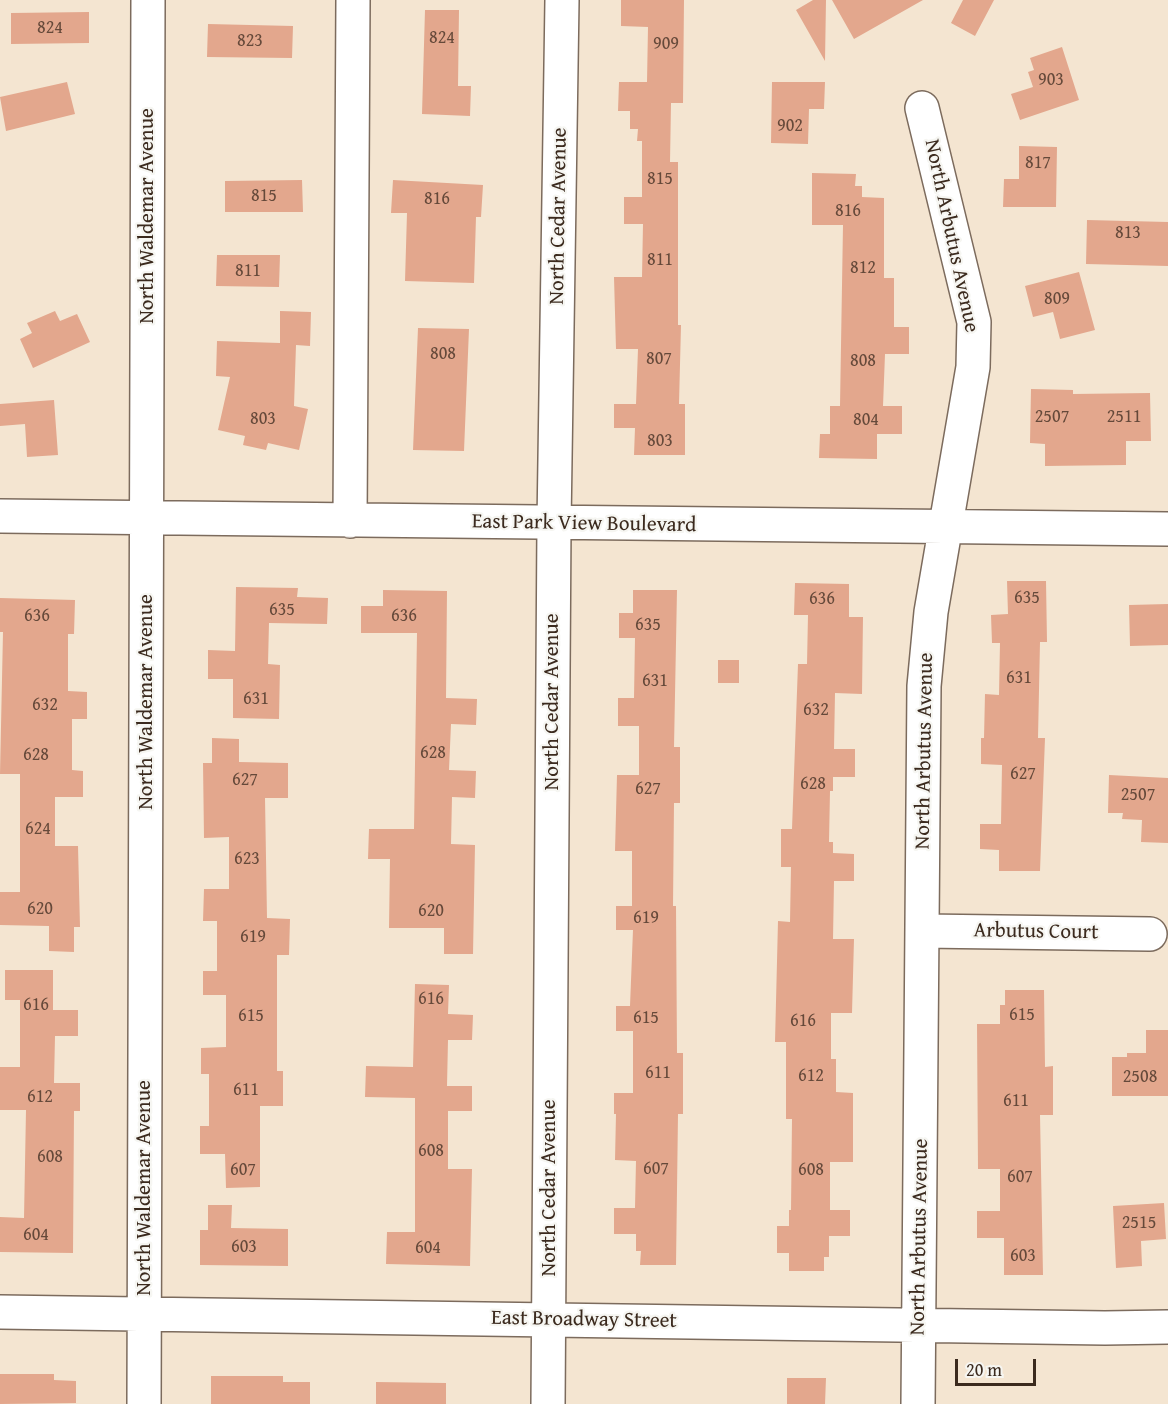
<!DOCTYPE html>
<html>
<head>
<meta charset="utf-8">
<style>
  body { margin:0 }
  #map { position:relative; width:1168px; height:1404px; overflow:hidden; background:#f4e5d1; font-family:"Gentium Book Plus",serif }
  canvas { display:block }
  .scale { position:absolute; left:955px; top:1359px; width:81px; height:27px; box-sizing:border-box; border:3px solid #3b2a1e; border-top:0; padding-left:8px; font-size:18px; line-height:21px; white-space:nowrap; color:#3b2a1e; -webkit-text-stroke:4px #f6f6f2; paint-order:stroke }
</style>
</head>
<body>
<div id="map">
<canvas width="1168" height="1404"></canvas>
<div class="scale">20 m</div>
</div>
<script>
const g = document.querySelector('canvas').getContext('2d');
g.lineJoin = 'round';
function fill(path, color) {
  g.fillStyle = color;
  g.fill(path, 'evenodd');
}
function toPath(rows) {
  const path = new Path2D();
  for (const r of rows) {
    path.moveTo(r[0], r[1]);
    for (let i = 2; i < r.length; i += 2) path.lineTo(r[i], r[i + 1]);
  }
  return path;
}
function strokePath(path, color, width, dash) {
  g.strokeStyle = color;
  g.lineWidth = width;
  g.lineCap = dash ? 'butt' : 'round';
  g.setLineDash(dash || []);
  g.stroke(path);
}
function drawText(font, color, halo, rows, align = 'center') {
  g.font = font + ' "Gentium Book Plus",serif';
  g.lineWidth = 4.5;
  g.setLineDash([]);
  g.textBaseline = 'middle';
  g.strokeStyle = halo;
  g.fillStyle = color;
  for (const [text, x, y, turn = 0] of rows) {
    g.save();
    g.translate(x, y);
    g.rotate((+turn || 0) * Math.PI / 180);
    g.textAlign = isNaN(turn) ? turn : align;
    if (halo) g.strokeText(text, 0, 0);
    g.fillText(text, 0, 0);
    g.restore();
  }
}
fill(toPath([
  [621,0,684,0,683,103,671,103,670,162,678,162,678,325,681,325,679,404,685,404,685,455,634,455,635,428,614,428,614,404,636,404,638,349,616,349,614,277,642,277,643,224,624,224,624,197,642,197,642,141,637,141,638,129,630,129,630,111,618,111,619,82,647,82,648,27,621,26],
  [813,0,826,0,825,61,796,10],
  [832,0,923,0,854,39],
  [963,0,994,0,975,36,951,23],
  [425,10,459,10,458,86,471,86,470,116,422,114],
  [89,12,89,43,11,44,11,13],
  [208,24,293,26,292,58,207,57],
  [1062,47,1079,100,1020,120,1011,94,1033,87,1028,72,1034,70,1030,58],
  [67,82,75,114,6,131,0,97],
  [772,82,825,82,824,109,809,109,808,144,771,143],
  [1019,146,1057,147,1056,207,1003,207,1004,179,1019,179],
  [812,173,856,174,855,186,862,186,862,197,884,198,884,278,894,278,894,327,909,327,909,354,885,354,883,406,902,406,902,434,877,434,877,459,819,458,820,434,830,434,830,406,840,406,843,225,812,225],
  [302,180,303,212,225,212,225,181],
  [393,180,483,185,481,217,476,217,474,283,405,281,407,213,391,213],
  [1087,220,1168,222,1168,266,1086,264],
  [217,255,280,255,279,287,216,286],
  [1079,272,1095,330,1060,339,1053,312,1033,317,1025,286],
  [55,311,60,321,77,314,90,342,33,368,20,339,32,333,27,323],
  [280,311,311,312,310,346,296,345,294,406,308,409,299,450,268,443,266,450,243,445,245,436,218,430,230,377,216,376,217,341,280,343],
  [418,328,469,329,464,451,413,450],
  [1031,389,1073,390,1073,394,1150,393,1151,441,1126,441,1126,465,1045,466,1045,444,1030,443],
  [54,400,58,455,27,457,25,424,0,426,0,404],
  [1007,581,1046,581,1047,642,1040,642,1038,738,1045,738,1040,871,999,871,999,850,980,849,980,824,1001,824,1002,765,981,764,981,738,984,738,985,694,999,695,1000,643,992,643,991,615,1008,614],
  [795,583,849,584,849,617,863,617,862,694,835,693,834,749,855,749,855,777,833,777,833,791,830,791,829,842,833,842,833,853,854,854,854,881,834,881,833,939,854,939,852,1013,831,1013,831,1059,836,1059,836,1092,853,1093,853,1162,830,1162,830,1210,850,1210,850,1236,829,1236,829,1257,824,1257,824,1271,789,1271,789,1253,777,1253,777,1226,789,1226,789,1210,791,1210,792,1119,786,1119,786,1042,775,1042,778,921,790,922,791,867,781,867,781,829,792,829,798,664,807,664,808,615,794,615],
  [236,587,298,588,297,597,328,598,327,624,269,623,268,664,280,665,279,719,233,718,233,679,208,679,208,650,235,651],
  [383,590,447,591,446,698,477,699,476,725,451,724,449,770,476,771,475,798,452,797,451,844,475,845,473,954,444,954,444,928,389,928,390,859,368,859,369,829,414,829,417,633,361,633,361,606,383,606],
  [633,590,677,590,674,747,680,747,680,803,674,803,673,906,676,906,677,1053,683,1053,683,1114,678,1114,676,1265,640,1265,641,1251,636,1251,636,1234,614,1234,614,1208,635,1208,636,1161,615,1160,616,1114,614,1114,614,1093,633,1093,633,1031,616,1031,616,1006,630,1006,633,930,616,930,616,906,632,906,632,851,615,851,617,775,639,775,639,726,618,726,618,698,634,698,635,638,619,638,619,613,633,613],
  [0,598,75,600,74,634,68,634,68,691,87,692,87,719,72,719,72,770,83,771,83,797,55,797,55,846,78,846,80,927,74,927,74,952,49,951,49,926,0,925,0,892,20,892,20,774,0,774,3,632,0,632],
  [1168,604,1168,645,1130,646,1129,605],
  [718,660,739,660,739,683,718,683],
  [212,738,239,739,239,762,288,763,288,798,265,798,267,918,290,919,289,955,277,955,277,1071,283,1071,283,1106,260,1106,260,1187,226,1188,225,1154,200,1154,200,1126,209,1126,209,1074,201,1074,201,1048,226,1047,226,995,203,995,203,971,217,971,217,921,203,921,204,889,229,889,229,837,204,838,203,763,212,763],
  [1109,775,1168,778,1168,843,1141,842,1142,820,1122,819,1123,813,1108,813],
  [5,970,53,970,53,1010,78,1010,78,1036,55,1036,54,1083,80,1083,80,1111,74,1111,73,1253,0,1252,0,1217,24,1218,26,1110,0,1110,0,1067,20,1067,20,1000,5,1000],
  [415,984,449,985,448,1014,473,1015,472,1040,448,1040,447,1086,472,1086,472,1111,448,1111,448,1169,472,1169,470,1266,386,1264,387,1232,415,1232,415,1098,365,1097,366,1066,413,1067],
  [1005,990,1044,990,1045,1067,1053,1066,1053,1115,1040,1115,1043,1275,1004,1275,1004,1238,977,1238,977,1211,1000,1211,1000,1169,978,1169,977,1024,1000,1024,1000,1005,1005,1005],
  [1146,1030,1168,1030,1168,1096,1112,1096,1112,1057,1127,1057,1127,1053,1146,1053],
  [1164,1203,1166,1239,1141,1241,1142,1266,1116,1268,1113,1206],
  [208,1205,232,1205,231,1228,288,1229,288,1266,200,1265,200,1230,208,1230],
  [0,1374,54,1374,54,1380,76,1381,76,1403,0,1404],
  [211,1376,283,1376,283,1382,310,1382,310,1404,211,1404],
  [787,1378,826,1378,825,1404,787,1404],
  [376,1382,446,1383,446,1404,376,1404]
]), '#e3a78d');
const minor = toPath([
  [0,516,1168,529],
  [350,521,353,0],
  [923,931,1150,934],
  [0,1312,1105,1328,1168,1327],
  [144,1404,148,0],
  [548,1404,554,524,562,0],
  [918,1404,924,686,931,612,973,367,974,322,922,108]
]);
strokePath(minor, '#7c6b5d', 36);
strokePath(minor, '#fff', 33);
drawText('18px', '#65493a', null, [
  ["824",50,28],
  ["824",442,38],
  ["823",250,41],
  ["909",666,44],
  ["903",1051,80],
  ["902",790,126],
  ["817",1038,163],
  ["815",660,179],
  ["815",264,196],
  ["816",437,199],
  ["816",848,211],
  ["813",1128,233],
  ["811",660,260],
  ["812",863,268],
  ["811",248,271],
  ["809",1057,299],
  ["808",443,354],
  ["807",659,359],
  ["808",863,361],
  ["2507",1052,417],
  ["2511",1124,417],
  ["803",263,419],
  ["804",866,420],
  ["803",660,441],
  ["635",1027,598],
  ["636",822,599],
  ["635",282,610],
  ["636",37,616],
  ["636",404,616],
  ["635",648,625],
  ["631",1019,678],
  ["631",655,681],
  ["631",256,699],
  ["632",45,705],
  ["632",816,710],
  ["628",433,753],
  ["628",36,755],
  ["627",1023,774],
  ["627",245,780],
  ["628",813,784],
  ["627",648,789],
  ["2507",1138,795],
  ["624",38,829],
  ["623",247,859],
  ["620",40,909],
  ["620",431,911],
  ["619",646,918],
  ["619",253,937],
  ["616",431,999],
  ["616",36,1005],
  ["615",1022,1015],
  ["615",251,1016],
  ["615",646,1018],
  ["616",803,1021],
  ["611",658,1073],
  ["612",811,1076],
  ["2508",1140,1077],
  ["611",246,1090],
  ["612",40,1097],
  ["611",1016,1101],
  ["608",431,1151],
  ["608",50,1157],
  ["607",656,1169],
  ["607",243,1170],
  ["608",811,1170],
  ["607",1020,1177],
  ["2515",1139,1223],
  ["604",36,1235],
  ["603",244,1247],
  ["604",428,1248],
  ["603",1023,1256]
]);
drawText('21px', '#3b2a1e', '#f6f6f2', [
  ["North Waldemar Avenue",148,216,-90],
  ["North Cedar Avenue",559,216,-89],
  ["North Arbutus Avenue",951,236,78],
  ["East Park View Boulevard",584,524,1],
  ["North Waldemar Avenue",147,702,-90],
  ["North Cedar Avenue",553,702,-90],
  ["North Arbutus Avenue",925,751,-89],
  ["Arbutus Court",1036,932,1],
  ["North Waldemar Avenue",145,1188,-90],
  ["North Cedar Avenue",550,1188,-90],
  ["North Arbutus Avenue",920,1237,-89],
  ["East Broadway Street",584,1320,1]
]);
</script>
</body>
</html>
